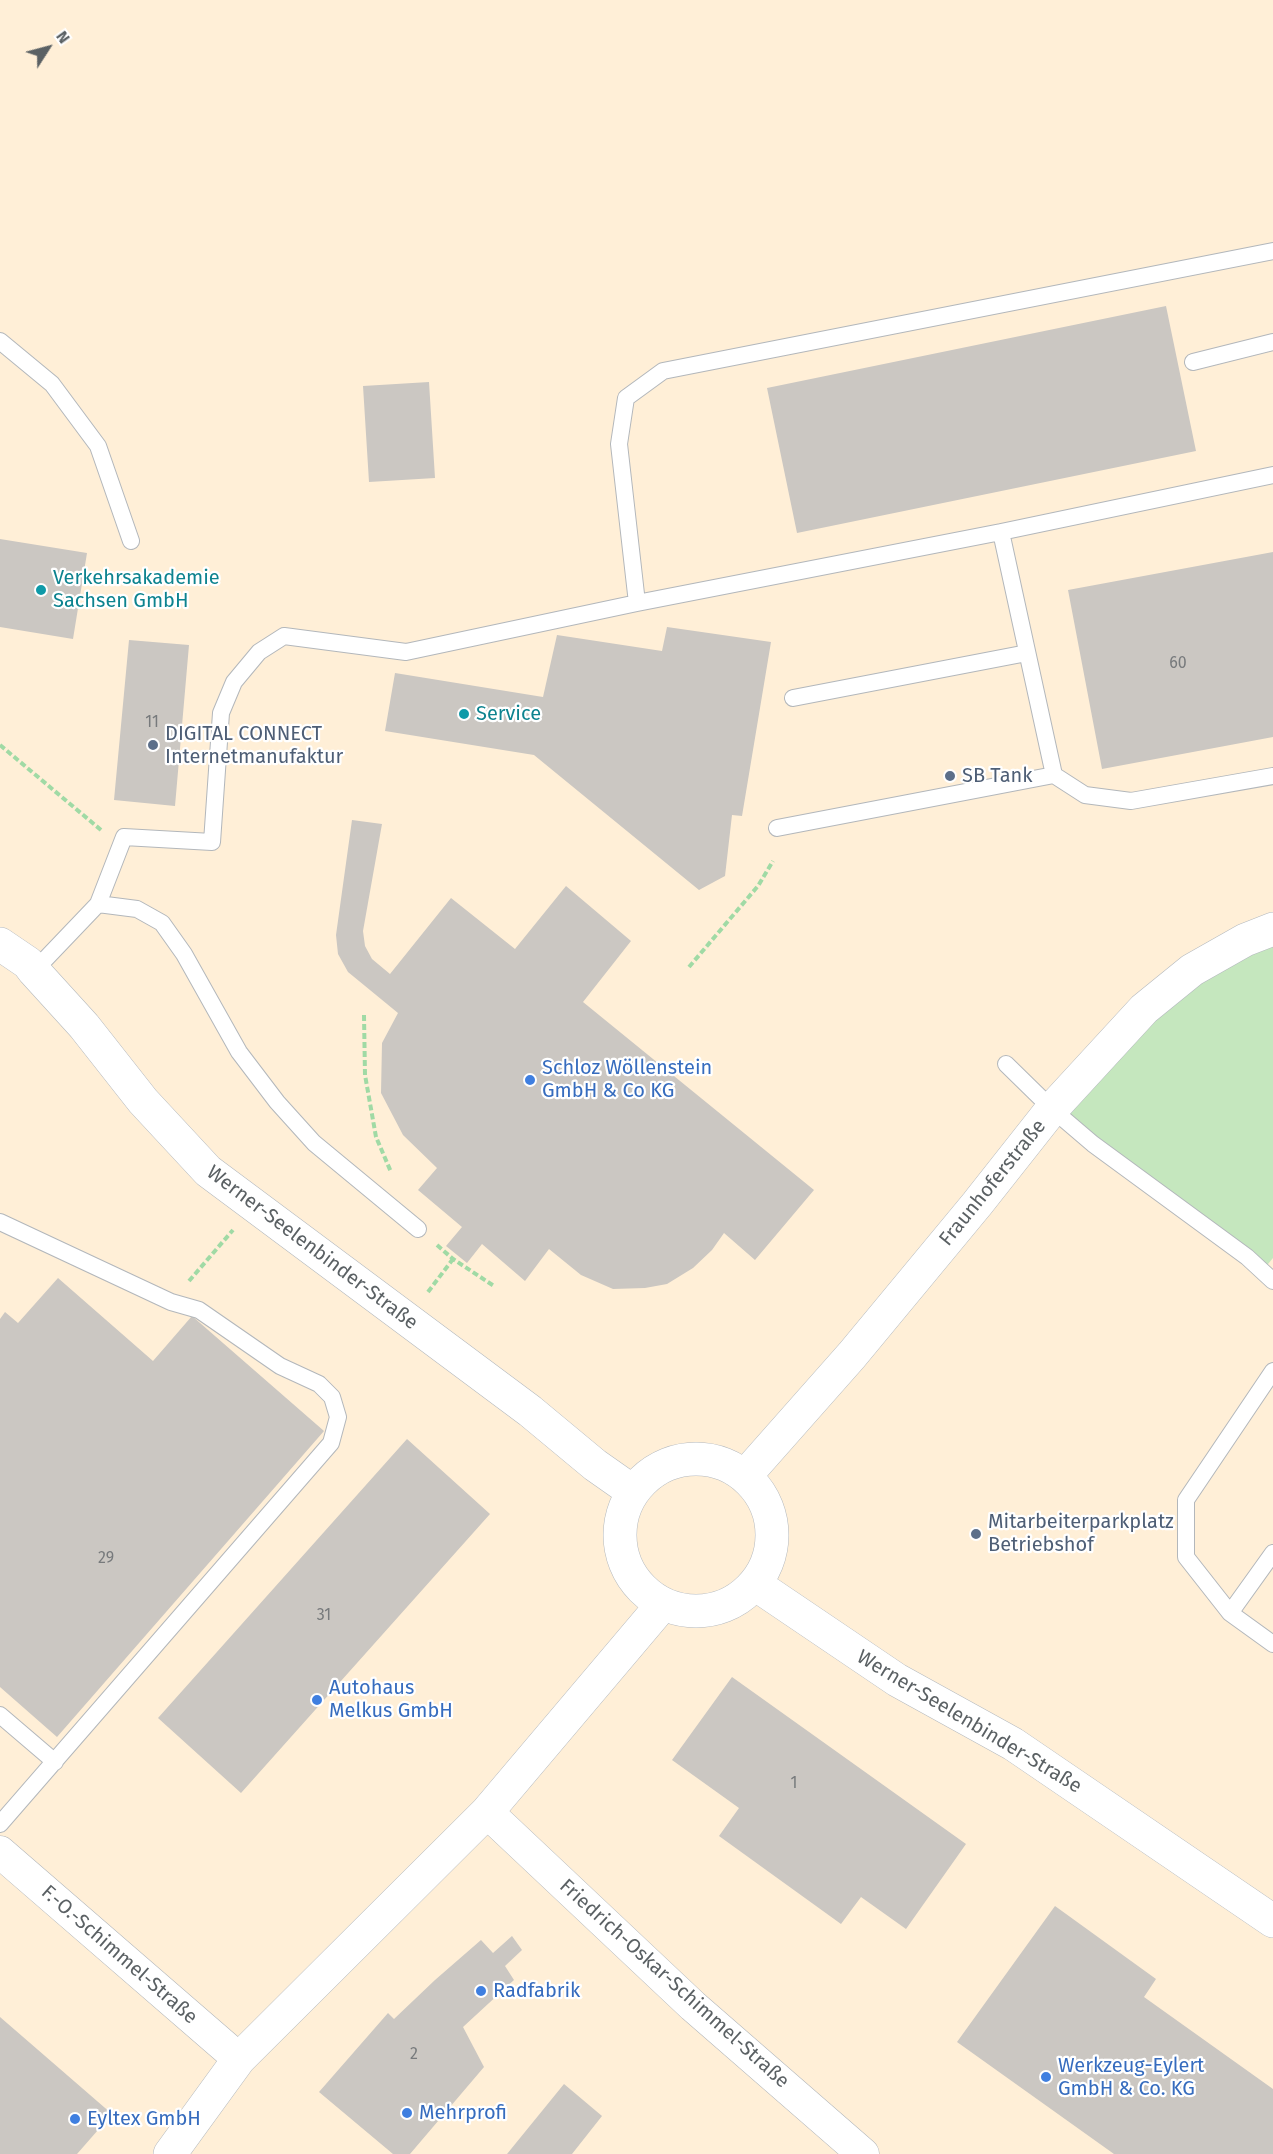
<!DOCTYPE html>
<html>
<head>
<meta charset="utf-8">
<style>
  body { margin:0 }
  #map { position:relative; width:1273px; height:2154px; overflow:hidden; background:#eeeae3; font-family:"Fira Sans",sans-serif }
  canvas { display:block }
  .north { position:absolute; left:18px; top:18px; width:60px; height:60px; -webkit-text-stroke:4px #fff; paint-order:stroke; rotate:54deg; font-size:16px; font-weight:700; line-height:24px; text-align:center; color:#5b6164 }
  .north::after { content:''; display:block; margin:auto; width:21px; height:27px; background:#5b6164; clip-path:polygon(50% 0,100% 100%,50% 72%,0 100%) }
</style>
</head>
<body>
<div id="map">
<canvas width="1273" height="2154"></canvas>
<div class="north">N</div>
</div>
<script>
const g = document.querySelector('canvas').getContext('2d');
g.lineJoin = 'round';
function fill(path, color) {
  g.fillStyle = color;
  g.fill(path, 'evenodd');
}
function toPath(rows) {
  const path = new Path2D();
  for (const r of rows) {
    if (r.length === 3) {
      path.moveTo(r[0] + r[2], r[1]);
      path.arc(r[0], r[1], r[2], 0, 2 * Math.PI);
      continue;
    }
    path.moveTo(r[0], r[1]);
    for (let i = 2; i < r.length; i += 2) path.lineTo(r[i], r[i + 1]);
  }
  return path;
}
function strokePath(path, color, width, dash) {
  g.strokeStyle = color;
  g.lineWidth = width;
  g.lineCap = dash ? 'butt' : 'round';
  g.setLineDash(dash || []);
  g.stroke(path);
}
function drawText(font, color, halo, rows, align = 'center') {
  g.font = font + ' "Fira Sans",sans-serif';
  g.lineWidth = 4.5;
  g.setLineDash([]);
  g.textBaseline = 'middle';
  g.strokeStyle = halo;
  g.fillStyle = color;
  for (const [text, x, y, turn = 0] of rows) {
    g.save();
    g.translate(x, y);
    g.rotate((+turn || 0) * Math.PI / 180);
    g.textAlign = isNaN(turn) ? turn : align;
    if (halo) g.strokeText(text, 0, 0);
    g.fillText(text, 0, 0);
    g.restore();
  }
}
fill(toPath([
  [0,0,1273,0,1273,2154,0,2154]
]), '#ffefd7');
fill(toPath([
  [1273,929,1273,1258,1263,1270,1052,1109,1144,1009]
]), '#c5e7be');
fill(toPath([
  [1166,306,1196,451,797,533,767,388],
  [429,382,435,478,369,482,363,386],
  [0,539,87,553,73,639,0,627],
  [1273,552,1273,737,1102,769,1068,590],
  [667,627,771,642,742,816,732,815,725,876,699,890,534,755,385,731,395,673,543,697,557,635,662,651],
  [129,640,189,645,175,806,114,800],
  [352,820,382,824,363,931,365,946,372,959,390,974,451,898,515,949,566,886,631,941,583,1002,814,1190,755,1260,724,1233,712,1250,693,1268,667,1284,645,1288,613,1289,581,1275,549,1249,525,1281,482,1244,467,1263,446,1246,462,1227,418,1190,437,1168,403,1135,381,1093,382,1043,398,1013,348,972,338,954,336,935],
  [58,1278,153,1361,192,1316,324,1431,57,1737,0,1687,0,1319,5,1312,18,1323],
  [407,1439,490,1514,241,1793,158,1718],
  [732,1677,966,1844,906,1929,861,1897,841,1924,719,1836,739,1808,672,1760],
  [1055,1906,1156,1979,1144,1997,1273,2089,1273,2154,1114,2154,957,2042],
  [512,1936,522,1950,505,1966,514,1980,463,2027,484,2067,410,2154,393,2154,319,2092,388,2013,394,2019,435,1980,481,1940,493,1953],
  [0,2017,112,2114,77,2154,0,2154],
  [564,2084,602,2116,572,2154,507,2154]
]), '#cbc7c2');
const lane = toPath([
  [0,341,52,384,98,446,131,541],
  [1193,362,1273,342],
  [1001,532,1054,775,1085,795,1131,801,1273,776],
  [637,603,619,444,626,398,663,371,1273,251],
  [793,698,1027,653],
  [777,828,1054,775],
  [98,904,137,909,162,923,184,954,239,1052,277,1102,314,1143,418,1229],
  [34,971,98,904,124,837,212,842,221,713,234,682,259,652,284,636,406,652,637,603,1001,532,1273,475],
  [1006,1064,1052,1109,1093,1144,1247,1257,1273,1281],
  [0,1222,171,1302,199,1310,280,1366,319,1384,332,1397,338,1417,331,1443,0,1824],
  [1273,1371,1186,1500,1186,1557,1230,1613,1273,1644],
  [1230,1613,1273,1553],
  [0,1715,55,1762]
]);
const street = toPath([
  [487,1812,693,2006,863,2154],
  [0,1852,239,2059]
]);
const secondary = toPath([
  [0,944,28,963,34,971,84,1026,143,1101,208,1171,530,1411,595,1465,632,1491],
  [696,1535,76],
  [745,1476,852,1355,977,1204,1052,1109,1144,1009,1192,970,1245,940,1273,929],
  [755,1584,897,1680,1013,1744,1273,1921],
  [170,2154,239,2059,487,1812,662,1605]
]);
strokePath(lane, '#b3b7bb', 18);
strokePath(street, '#b3b7bb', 33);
strokePath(secondary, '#b4b9be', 34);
strokePath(toPath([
  [0,745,101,830],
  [689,967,758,886,773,861],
  [364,1015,365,1075,376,1137,391,1172],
  [437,1245,453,1259,494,1286],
  [189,1281,233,1230],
  [428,1292,453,1259]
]), '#a0daa5', 4, [6, 3]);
strokePath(lane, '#fff', 16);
strokePath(street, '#fff', 32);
strokePath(secondary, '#fff', 33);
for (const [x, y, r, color] of [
  [41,590,6,"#0f9aa8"],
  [464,714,6,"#0f9aa8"],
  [153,745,6,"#5c6f8a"],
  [950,776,6,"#5c6f8a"],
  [530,1080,6,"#3f7fe0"],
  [976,1534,6,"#5c6f8a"],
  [317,1700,6,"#3f7fe0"],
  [481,1991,6,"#3f7fe0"],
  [1046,2077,6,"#3f7fe0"],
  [407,2113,6,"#3f7fe0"],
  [75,2119,6,"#3f7fe0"]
]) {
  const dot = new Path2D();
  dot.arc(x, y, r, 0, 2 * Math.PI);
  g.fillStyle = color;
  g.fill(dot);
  strokePath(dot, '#fff', 2);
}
drawText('16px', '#777a7c', null, [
  ["60",1178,664],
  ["11",152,723],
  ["29",106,1559],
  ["31",324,1616],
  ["1",794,1784],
  ["2",414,2055]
]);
drawText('20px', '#0d838f', '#fff', [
  ["Verkehrsakademie",53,578],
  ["Sachsen GmbH",53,601],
  ["Service",476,714]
], 'left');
drawText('20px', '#4e5e75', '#fff', [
  ["DIGITAL CONNECT",165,734],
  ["Internetmanufaktur",165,757],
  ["SB Tank",962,776],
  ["Mitarbeiterparkplatz",988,1522],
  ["Betriebshof",988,1545]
], 'left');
drawText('20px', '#366cbe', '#fff', [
  ["Schloz Wöllenstein",542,1068],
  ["GmbH & Co KG",542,1091],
  ["Autohaus",329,1688],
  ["Melkus GmbH",329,1711],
  ["Radfabrik",493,1991],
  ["Werkzeug-Eylert",1058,2066],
  ["GmbH & Co. KG",1058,2089],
  ["Mehrprofi",419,2113],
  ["Eyltex GmbH",87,2119]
], 'left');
drawText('20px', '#5b6164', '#fff', [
  ["Fraunhoferstraße",993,1183,-51],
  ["Werner-Seelenbinder-Straße",312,1248,37],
  ["Werner-Seelenbinder-Straße",969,1722,31],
  ["F.-O.-Schimmel-Straße",119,1955,41],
  ["Friedrich-Oskar-Schimmel-Straße",674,1984,42]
]);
</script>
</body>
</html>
